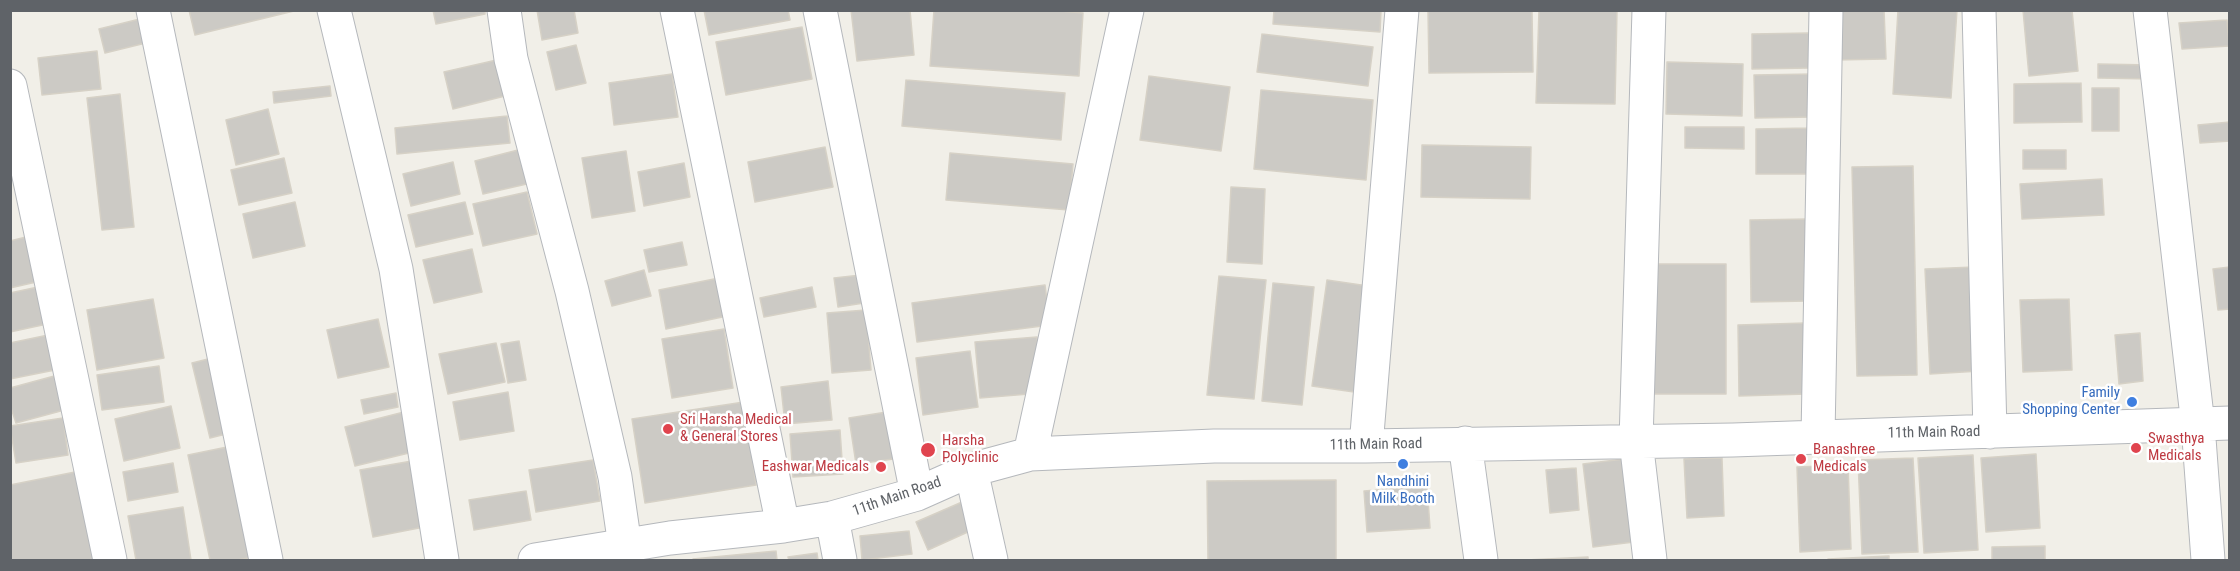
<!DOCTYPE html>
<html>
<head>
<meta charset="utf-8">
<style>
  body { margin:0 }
  #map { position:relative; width:2240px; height:571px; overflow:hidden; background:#f1efe8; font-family:"Roboto Condensed",sans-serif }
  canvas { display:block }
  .frame { position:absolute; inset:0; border:12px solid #5f6368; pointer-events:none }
</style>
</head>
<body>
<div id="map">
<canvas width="2240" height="571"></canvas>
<div class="frame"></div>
</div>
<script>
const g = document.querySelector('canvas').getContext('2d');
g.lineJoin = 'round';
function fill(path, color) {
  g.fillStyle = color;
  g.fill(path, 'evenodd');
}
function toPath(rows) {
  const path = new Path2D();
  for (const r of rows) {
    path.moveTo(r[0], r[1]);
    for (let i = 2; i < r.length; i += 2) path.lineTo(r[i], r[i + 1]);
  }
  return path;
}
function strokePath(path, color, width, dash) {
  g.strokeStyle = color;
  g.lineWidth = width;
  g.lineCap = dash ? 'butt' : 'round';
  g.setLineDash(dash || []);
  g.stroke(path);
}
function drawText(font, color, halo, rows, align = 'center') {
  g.font = font + ' "Roboto Condensed",sans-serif';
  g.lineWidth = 5;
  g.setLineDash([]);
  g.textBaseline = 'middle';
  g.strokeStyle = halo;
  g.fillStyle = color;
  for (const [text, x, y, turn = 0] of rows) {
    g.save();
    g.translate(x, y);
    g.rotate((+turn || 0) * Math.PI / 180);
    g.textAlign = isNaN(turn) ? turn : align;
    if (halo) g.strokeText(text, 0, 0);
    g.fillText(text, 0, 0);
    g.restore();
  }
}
const building = toPath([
  [189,10,298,10,195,35,189,10],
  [433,10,485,10,485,14,436,24,433,10],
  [537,10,574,10,578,33,542,40,537,10],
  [704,10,788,10,790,20,709,35,704,10],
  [851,10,910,10,914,55,857,61,851,10],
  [934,10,1048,10,1083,13,1079,76,930,66,934,10],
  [1274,10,1381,10,1380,32,1273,24,1274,10],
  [1428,10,1532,10,1533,72,1429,73,1428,10],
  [1539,10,1617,10,1615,104,1536,103,1539,10],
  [1834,10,1884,10,1886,59,1835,60,1834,10],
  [1898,10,1957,10,1951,98,1893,94,1898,10],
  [2023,10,2072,10,2078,71,2029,76,2023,10],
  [148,17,154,41,105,53,99,29,148,17],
  [2227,20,2229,46,2182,49,2179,23,2227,20],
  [802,27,812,79,726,95,716,42,802,27],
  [1810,33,1810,68,1752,69,1752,34,1810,33],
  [1262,34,1373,47,1368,86,1257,72,1262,34],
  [576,45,586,83,556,90,547,52,576,45],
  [97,51,101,89,42,95,38,58,97,51],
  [501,59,509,95,453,109,444,72,501,59],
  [1667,62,1743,64,1742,116,1666,114,1667,62],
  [2098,64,2152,65,2152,79,2098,78,2098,64],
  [672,74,678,117,614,125,609,83,672,74],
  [1814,74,1814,117,1755,118,1754,75,1814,74],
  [1149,76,1230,87,1221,151,1140,140,1149,76],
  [906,80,1065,93,1061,140,902,126,906,80],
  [2081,83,2082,122,2014,123,2014,84,2081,83],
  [330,86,331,96,274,103,273,92,330,86],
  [2092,88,2119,88,2119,131,2092,131,2092,88],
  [1261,90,1373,100,1366,180,1254,169,1261,90],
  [120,94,134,227,102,230,87,98,120,94],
  [268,109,279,154,236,165,226,120,268,109],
  [507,116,510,143,397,154,395,128,507,116],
  [2230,122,2230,141,2200,143,2198,125,2230,122],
  [1685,127,1744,127,1744,149,1685,148,1685,127],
  [1808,128,1809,174,1756,174,1756,129,1808,128],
  [1422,145,1531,147,1530,199,1421,197,1422,145],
  [825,147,833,187,755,202,748,162,825,147],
  [522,149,531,183,483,194,475,161,522,149],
  [2023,150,2066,150,2066,169,2023,169,2023,150],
  [626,151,635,211,592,218,582,158,626,151],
  [950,153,1073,164,1069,210,946,200,950,153],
  [284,158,292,193,239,205,231,170,284,158],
  [453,162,460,194,411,206,403,174,453,162],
  [684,163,690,197,644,206,638,172,684,163],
  [1913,166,1917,375,1857,376,1852,167,1913,166],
  [2102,179,2104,215,2022,219,2020,184,2102,179],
  [1231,187,1265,189,1262,264,1227,262,1231,187],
  [527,192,537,234,483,246,473,204,527,192],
  [295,202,305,246,253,258,243,214,295,202],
  [465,202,473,234,416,247,408,215,465,202],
  [1809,219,1810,301,1751,302,1750,220,1809,219],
  [34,235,45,280,10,288,10,241,34,235],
  [682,242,687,265,649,272,644,250,682,242],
  [472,249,482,292,434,303,423,260,472,249],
  [1653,264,1726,264,1726,394,1653,394,1653,264],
  [1975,267,1980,371,1930,374,1925,269,1975,267],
  [2230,267,2230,309,2218,310,2213,269,2230,267],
  [644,270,651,296,612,306,605,281,644,270],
  [861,275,864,303,838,307,834,278,861,275],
  [1219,276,1266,280,1254,399,1207,395,1219,276],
  [719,278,727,316,666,329,659,290,719,278],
  [1327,280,1368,286,1354,392,1312,386,1327,280],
  [1273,283,1314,287,1302,405,1262,401,1273,283],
  [1045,285,1050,325,917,342,912,303,1045,285],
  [38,287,47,324,10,332,10,293,38,287],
  [812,287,816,307,764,317,760,298,812,287],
  [153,299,164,358,97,370,87,310,153,299],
  [2069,299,2072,370,2023,372,2020,300,2069,299],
  [866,310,871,370,832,373,827,313,866,310],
  [378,319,389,367,338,378,327,330,378,319],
  [1806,323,1807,394,1739,396,1738,325,1806,323],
  [724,329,733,388,672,398,662,339,724,329],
  [2140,333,2143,381,2119,384,2115,335,2140,333],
  [53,334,60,369,10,379,10,343,53,334],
  [1037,337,1041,393,980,398,975,342,1037,337],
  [519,341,526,380,508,383,501,344,519,341],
  [496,343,505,382,448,394,439,354,496,343],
  [970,351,978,407,923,415,916,358,970,351],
  [220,356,238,431,210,438,192,363,220,356],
  [159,366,164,402,102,410,97,375,159,366],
  [58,375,68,409,16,423,10,405,10,388,58,375],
  [828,381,832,420,785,424,781,387,828,381],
  [508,392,514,431,460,440,453,402,508,392],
  [396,393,398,407,364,414,361,400,396,393],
  [744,402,756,485,645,503,632,419,744,402],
  [171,406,180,448,124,461,115,419,171,406],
  [893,411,901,458,856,464,849,418,893,411],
  [404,412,413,452,355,466,345,427,404,412],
  [63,418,68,455,16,463,10,426,63,418],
  [840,430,843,474,793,477,790,434,840,430],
  [232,446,254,557,237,560,210,560,188,455,232,446],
  [2036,454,2040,528,1986,532,1981,458,2036,454],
  [1973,455,1978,550,1924,553,1918,458,1973,455],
  [1722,458,1724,516,1687,518,1684,459,1722,458],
  [1913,458,1918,552,1862,554,1858,460,1913,458],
  [1624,459,1634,542,1593,547,1583,464,1624,459],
  [593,460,600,501,536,512,529,470,593,460],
  [412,461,424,527,373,537,360,470,412,461],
  [173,463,178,492,128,501,123,472,173,463],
  [1848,465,1851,549,1800,552,1797,467,1848,465],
  [1576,468,1579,510,1550,513,1546,470,1576,468],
  [80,471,98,560,10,560,10,485,80,471],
  [1336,480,1336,560,1208,560,1207,481,1336,480],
  [1427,486,1430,528,1367,532,1364,491,1427,486],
  [526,491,531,520,474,530,469,500,526,491],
  [969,499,981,526,928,550,916,522,969,499],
  [183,507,191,560,136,560,128,516,183,507],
  [909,531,912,554,862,560,860,536,909,531],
  [2045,546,2045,560,1992,560,1992,547,2045,546],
  [776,551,777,560,694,560,693,559,776,551],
  [817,553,818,560,789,560,788,557,817,553],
  [1889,556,1889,560,1828,559,1889,556],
  [1588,557,1588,560,1526,560,1588,557]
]);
fill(building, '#cccac5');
strokePath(building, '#d6d1c6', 1.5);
const minor = toPath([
  [153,10,266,560],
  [334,10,396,269,442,560],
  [504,10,511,59,572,291,615,477,625,546],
  [677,10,783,526],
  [820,10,917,494],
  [1649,10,1636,441,1650,560],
  [1979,10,1990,432],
  [2150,10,2198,425,2208,560],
  [10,86,110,560],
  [1818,436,1826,10],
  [1465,443,1481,560],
  [1366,446,1402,10],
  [1030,454,1127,10],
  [971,470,991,560],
  [832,518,840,560],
  [535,560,670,538,783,526,832,518,917,494,971,470,1030,454,1214,446,1366,446,1733,440,2230,423]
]);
strokePath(minor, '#b5b8bc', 35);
strokePath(minor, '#fff', 33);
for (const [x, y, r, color] of [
  [2132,402,6,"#3f7fe0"],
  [668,429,6,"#e0444e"],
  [2136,448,6,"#e0444e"],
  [928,450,8,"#e0444e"],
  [1801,459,6,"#e0444e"],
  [1403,464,6,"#3f7fe0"],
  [881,467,6,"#e0444e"]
]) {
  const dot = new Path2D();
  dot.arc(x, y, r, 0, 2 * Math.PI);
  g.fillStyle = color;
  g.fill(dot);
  strokePath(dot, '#fff', 2);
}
drawText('15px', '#366cbe', '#fff', [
  ["Family",2120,393],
  ["Shopping Center",2120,410],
  ["Nandhini",1403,482,"center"],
  ["Milk Booth",1403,499,"center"]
], 'right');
drawText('15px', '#be3a42', '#fff', [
  ["Sri Harsha Medical",680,420],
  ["& General Stores",680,437],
  ["Swasthya",2148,439],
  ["Medicals",2148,456],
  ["Harsha",942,441],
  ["Polyclinic",942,458],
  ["Banashree",1813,450],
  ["Medicals",1813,467],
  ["Eashwar Medicals",869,467,"right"]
], 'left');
drawText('15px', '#5f6368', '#fff', [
  ["11th Main Road",1934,433,-1],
  ["11th Main Road",1376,445,-1],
  ["11th Main Road",897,497,-19]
]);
</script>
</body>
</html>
